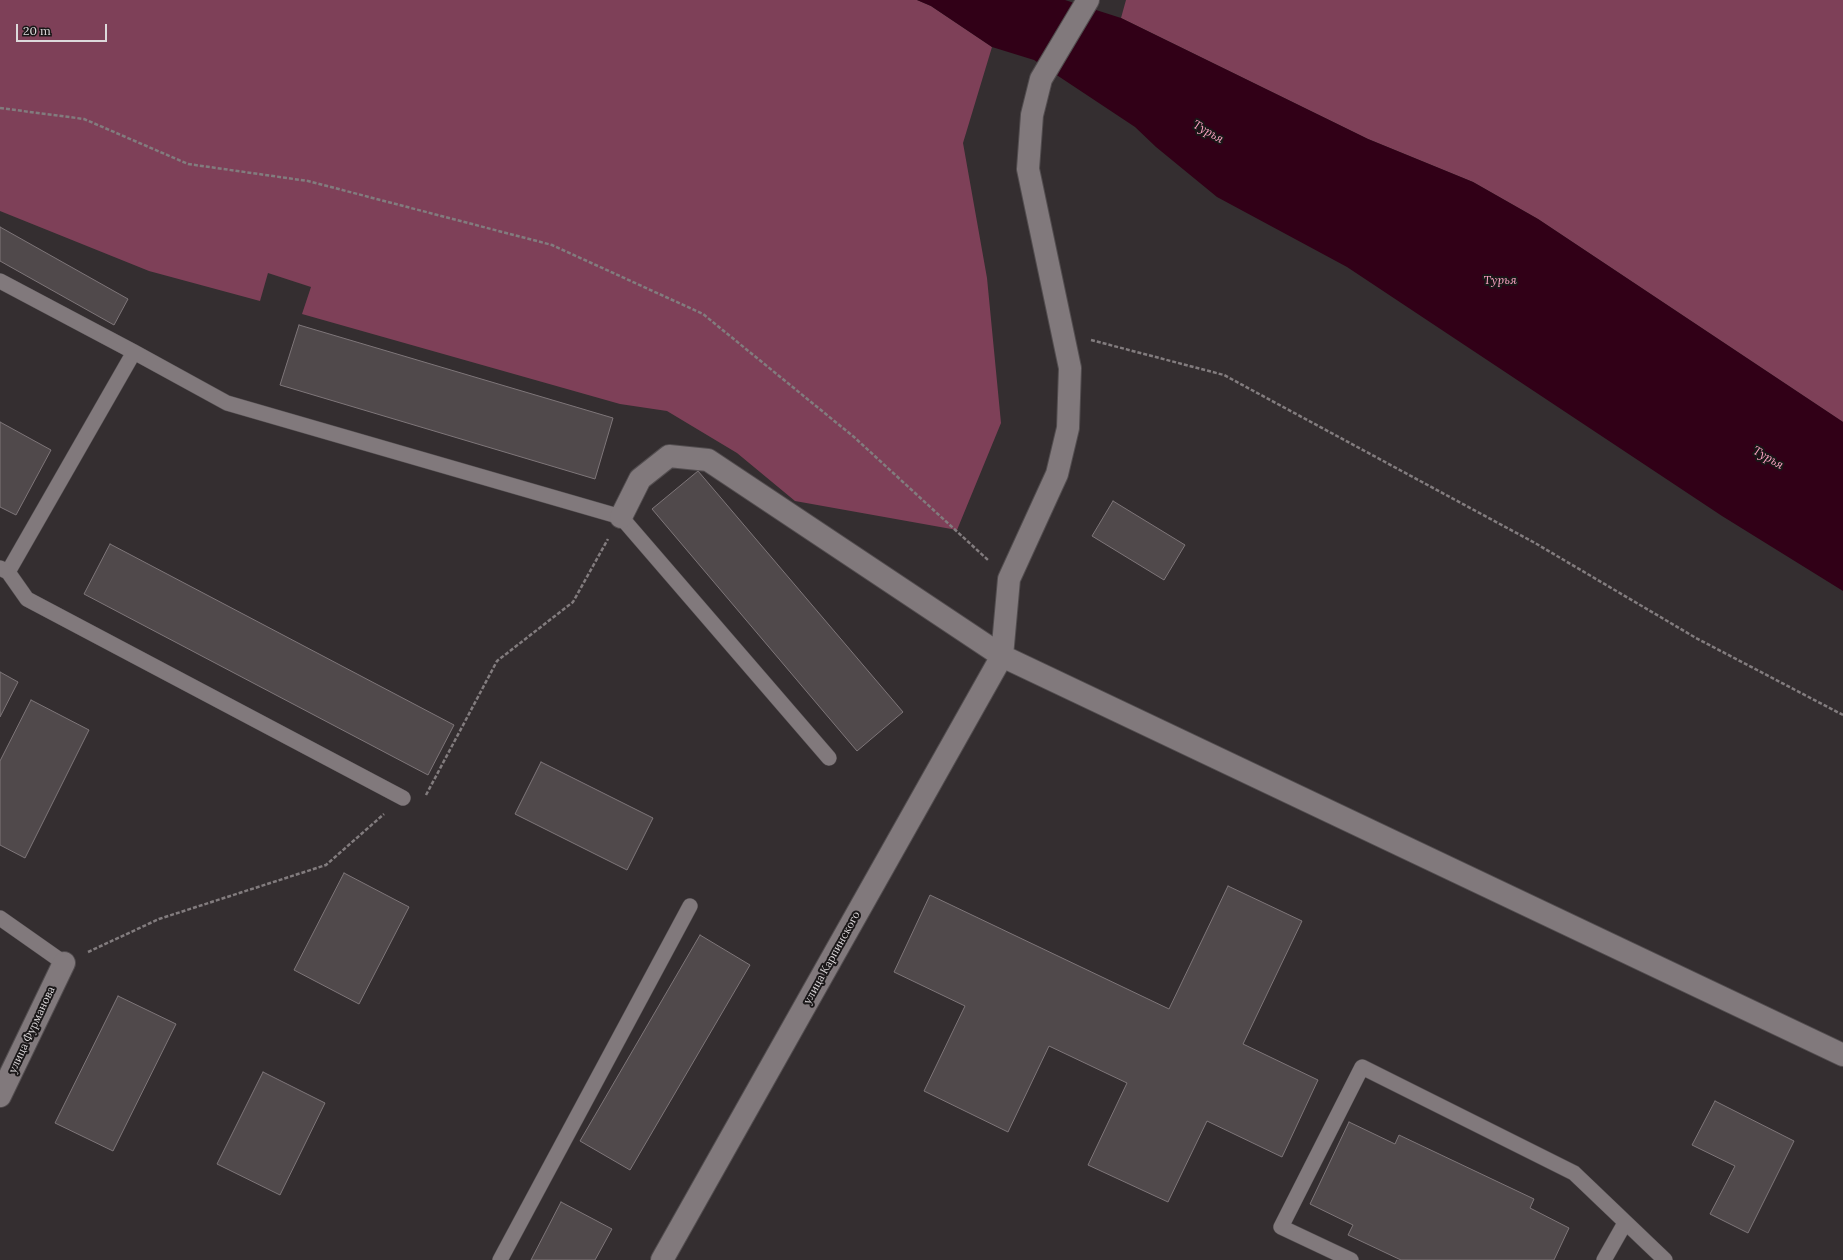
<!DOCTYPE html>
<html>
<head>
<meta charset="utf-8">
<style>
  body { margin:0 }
  #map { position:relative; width:1843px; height:1260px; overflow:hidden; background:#342e30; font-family:Lora,serif }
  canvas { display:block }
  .scale { position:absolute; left:16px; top:24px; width:91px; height:18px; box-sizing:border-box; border:2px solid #ddd9db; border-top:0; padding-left:5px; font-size:12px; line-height:14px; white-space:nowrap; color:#ddd9db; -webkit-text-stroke:3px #1a1718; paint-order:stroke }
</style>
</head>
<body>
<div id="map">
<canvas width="1843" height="1260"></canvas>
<div class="scale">20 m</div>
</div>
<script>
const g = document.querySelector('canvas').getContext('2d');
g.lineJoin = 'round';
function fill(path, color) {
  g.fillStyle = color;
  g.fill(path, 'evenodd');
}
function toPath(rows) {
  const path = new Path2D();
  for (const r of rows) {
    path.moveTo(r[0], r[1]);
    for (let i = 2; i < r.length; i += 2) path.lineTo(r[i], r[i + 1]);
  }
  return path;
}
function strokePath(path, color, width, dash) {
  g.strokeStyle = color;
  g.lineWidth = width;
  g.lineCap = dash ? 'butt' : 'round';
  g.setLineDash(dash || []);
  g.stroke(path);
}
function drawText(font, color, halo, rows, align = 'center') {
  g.font = font + ' Lora,serif';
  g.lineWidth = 4;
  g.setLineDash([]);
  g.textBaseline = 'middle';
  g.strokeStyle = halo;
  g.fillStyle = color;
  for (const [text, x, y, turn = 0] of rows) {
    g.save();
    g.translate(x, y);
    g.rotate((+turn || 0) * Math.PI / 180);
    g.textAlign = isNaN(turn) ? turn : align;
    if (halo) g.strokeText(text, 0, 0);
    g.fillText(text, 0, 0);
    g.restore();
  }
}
fill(toPath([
  [0,0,917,0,931,6,992,47,963,143,987,278,1001,423,957,530,795,501,737,453,667,411,620,404,302,314,311,287,268,273,260,301,149,271,0,211],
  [1126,0,1843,0,1843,422,1538,219,1473,182,1368,139,1121,18]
]), '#7e4058');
fill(toPath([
  [917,0,1065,0,1121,18,1368,139,1473,182,1538,219,1843,422,1843,591,1722,516,1347,267,1217,197,1156,147,1135,127,1034,60,992,47,931,6]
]), '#310017');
const building = toPath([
  [0,227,128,299,114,325,0,261,0,227],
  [299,325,613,418,595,479,280,385,299,325],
  [0,422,51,450,16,515,0,507,0,422],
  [698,471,903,712,857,751,652,509,698,471],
  [1113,501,1185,545,1164,580,1092,536,1113,501],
  [110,544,454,725,428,775,84,594,110,544],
  [0,672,18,682,0,717,0,672],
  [31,700,89,730,25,858,0,845,0,761,31,700],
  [541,762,653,818,627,870,515,814,541,762],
  [344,873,409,907,359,1004,294,970,344,873],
  [1228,886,1302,921,1243,1044,1318,1080,1282,1157,1207,1121,1168,1202,1088,1165,1127,1083,1049,1046,1008,1132,924,1091,965,1006,894,972,930,895,1169,1009,1228,886],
  [700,935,750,965,630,1170,580,1141,700,935],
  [118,996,176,1024,113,1151,55,1123,118,996],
  [263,1072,325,1103,280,1195,217,1164,263,1072],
  [1715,1101,1794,1141,1748,1233,1710,1214,1735,1166,1692,1145,1715,1101],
  [1349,1122,1395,1144,1399,1135,1534,1199,1530,1208,1569,1228,1554,1260,1401,1260,1348,1235,1353,1225,1310,1204,1349,1122],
  [561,1202,612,1229,595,1260,531,1260,561,1202]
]);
fill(building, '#50494b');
strokePath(building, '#7e7679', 1);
const lane = toPath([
  [0,281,134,352,227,403,621,517,829,758],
  [0,568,8,572,134,352],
  [8,572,27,599,403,798],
  [0,918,64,963],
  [500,1260,690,906],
  [1351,1260,1281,1227,1362,1067,1574,1173,1665,1260],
  [1604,1260,1625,1223]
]);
const street = toPath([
  [621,517,640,479,669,456,708,460,1002,656,1843,1055],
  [0,1096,64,963],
  [662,1260,1002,656,1009,579,1057,474,1068,428,1070,368,1028,169,1032,115,1041,79,1088,0]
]);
strokePath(lane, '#524d4f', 16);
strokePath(street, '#524d4f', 24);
strokePath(toPath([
  [0,108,84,119,188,164,308,181,552,245,703,314,854,437,988,560],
  [1091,340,1224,375,1535,543,1696,638,1843,715],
  [426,795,497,661,573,602,608,539],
  [88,952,159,919,326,865,384,814]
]), '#827c7e', 2.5, [4, 2]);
strokePath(lane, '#81797c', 15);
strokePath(street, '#81797c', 22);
drawText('11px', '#ddd9db', '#1a1718', [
  ["улица Карпинского",832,958,-61],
  ["улица Фурманова",32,1030,-65]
]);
drawText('italic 12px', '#fea5c5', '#1a1718', [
  ["Турья",1208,132,30],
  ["Турья",1500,281],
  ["Турья",1768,458,30]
]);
</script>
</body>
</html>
